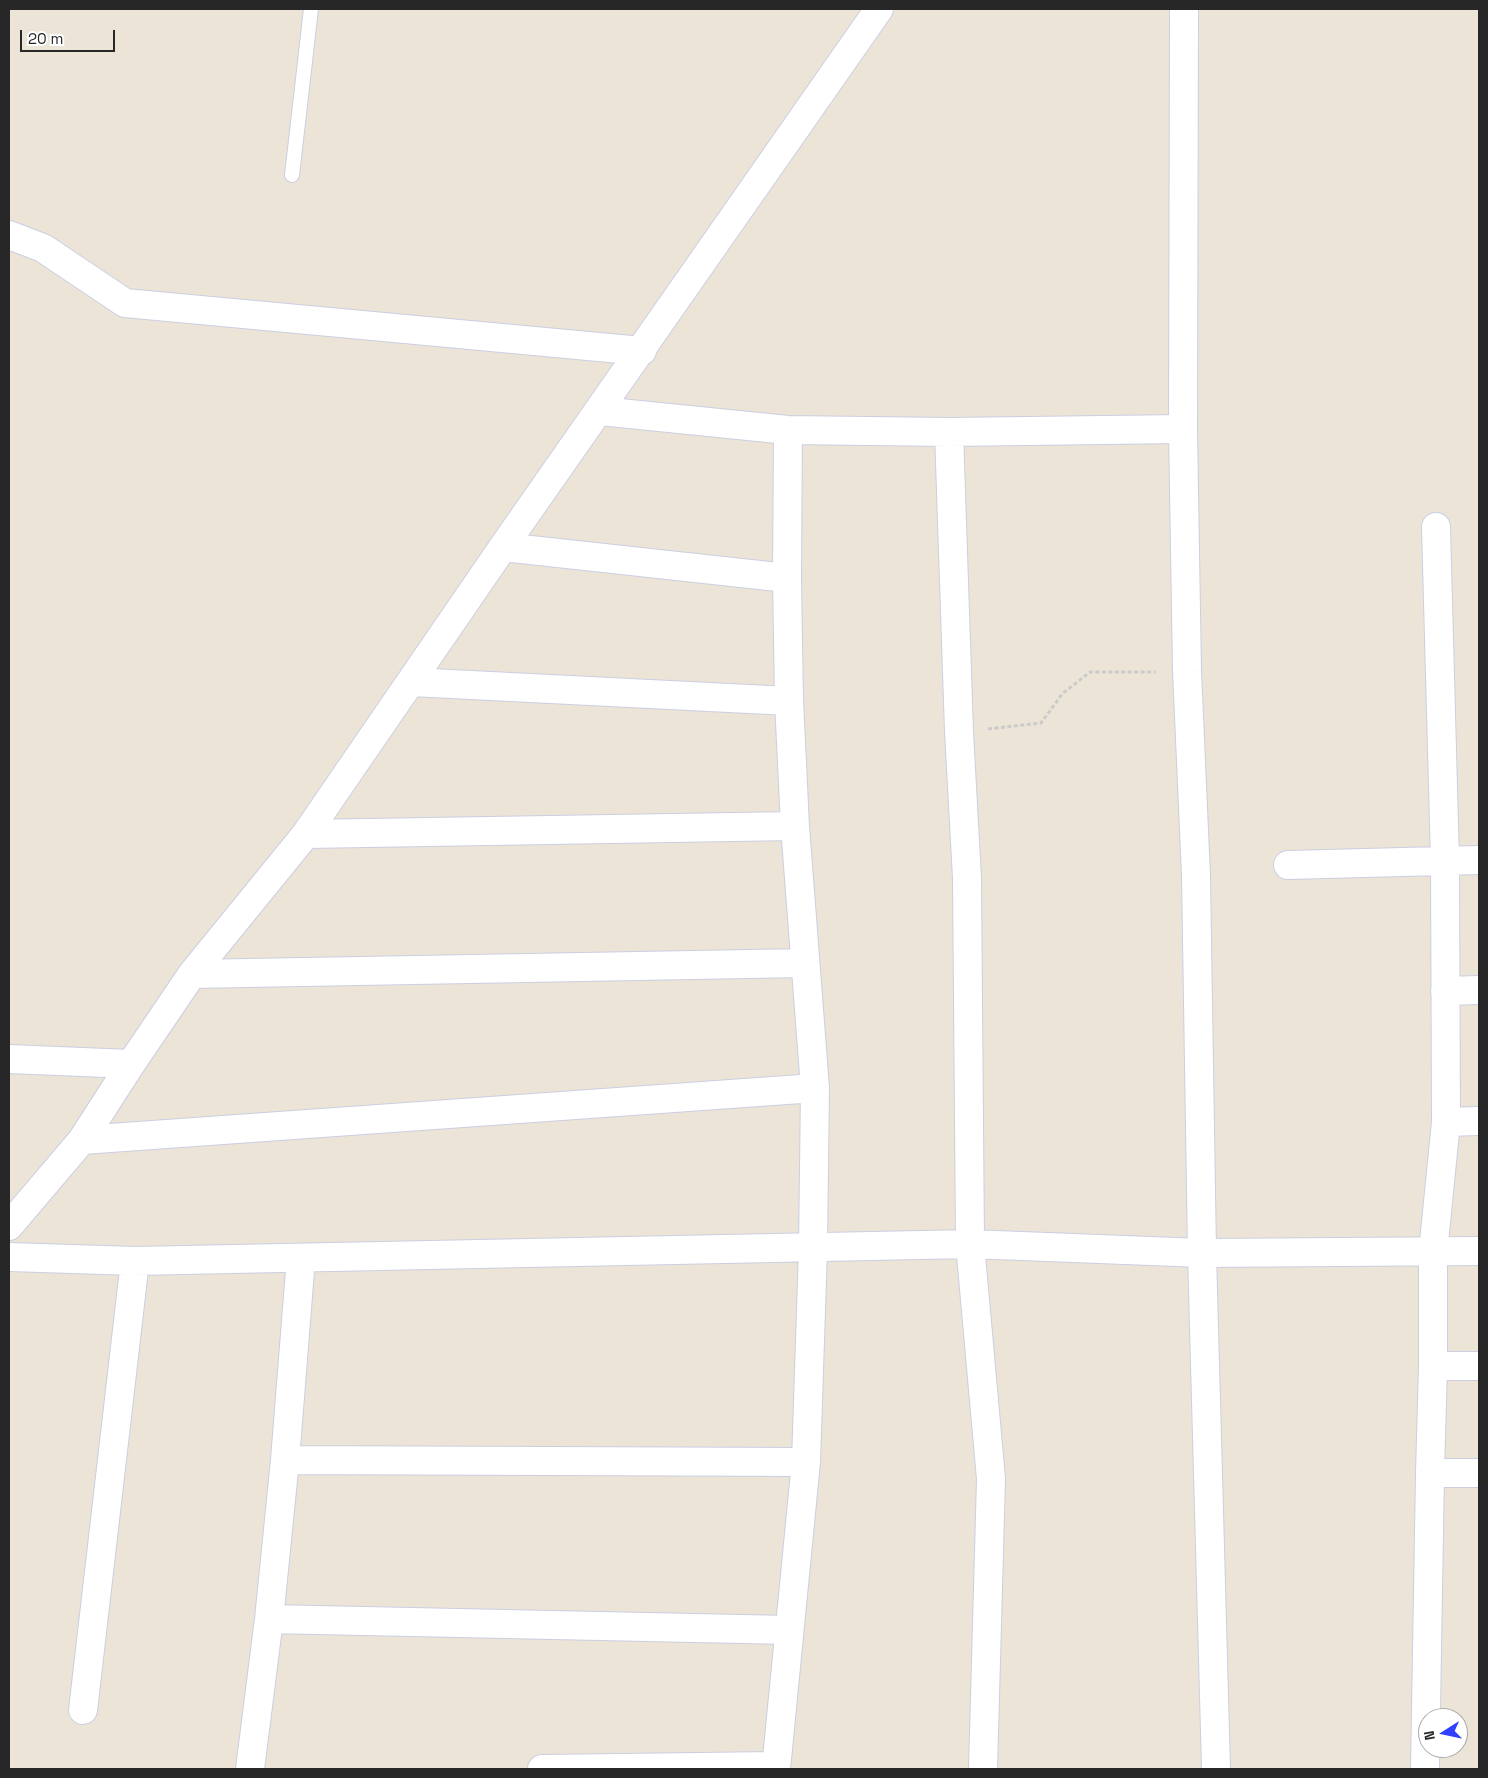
<!DOCTYPE html>
<html>
<head>
<meta charset="utf-8">
<style>
  body { margin:0 }
  #map { position:relative; width:1488px; height:1778px; overflow:hidden; background:#ece5d7; font-family:"Space Grotesk",sans-serif }
  canvas { display:block }
  .frame { position:absolute; inset:0; border:10px solid #272727; pointer-events:none }
  .north { position:absolute; left:1418px; top:1708px; width:50px; height:50px; box-sizing:border-box; background:#fff; border:1px solid #a9a9a9; border-radius:50%; rotate:260deg; font-size:14px; font-weight:700; line-height:20px; text-align:center; color:#272727 }
  .north::after { content:''; display:block; margin:auto; width:18px; height:22px; background:#313fff; clip-path:polygon(50% 0,100% 100%,50% 72%,0 100%) }
  .scale { position:absolute; left:20px; top:30px; width:95px; height:22px; box-sizing:border-box; border:2px solid #272727; border-top:0; padding-left:6px; font-size:15px; line-height:18px; white-space:nowrap; color:#272727; -webkit-text-stroke:4px #fff; paint-order:stroke }
</style>
</head>
<body>
<div id="map">
<canvas width="1488" height="1778"></canvas>
<div class="frame"></div>
<div class="north">N</div>
<div class="scale">20 m</div>
</div>
<script>
const g = document.querySelector('canvas').getContext('2d');
g.lineJoin = 'round';
function toPath(rows) {
  const path = new Path2D();
  for (const r of rows) {
    path.moveTo(r[0], r[1]);
    for (let i = 2; i < r.length; i += 2) path.lineTo(r[i], r[i + 1]);
  }
  return path;
}
function strokePath(path, color, width, dash) {
  g.strokeStyle = color;
  g.lineWidth = width;
  g.lineCap = dash ? 'butt' : 'round';
  g.setLineDash(dash || []);
  g.stroke(path);
}
const lane = toPath([
  [292,175,311,9]
]);
const street = toPath([
  [1184,9,1183,429,1187,671,1196,876,1202,1253,1216,1769],
  [9,235,43,248,125,303,642,351],
  [600,411,788,430,949,432,1183,429],
  [949,432,959,732,967,878,970,1244,991,1479,983,1769],
  [503,547,787,578],
  [411,682,789,701],
  [306,834,795,826],
  [1288,865,1479,860],
  [192,974,805,963],
  [1445,991,1479,990],
  [9,1059,131,1064],
  [1446,1122,1479,1121],
  [82,1140,815,1088],
  [9,1226,82,1140,131,1064,192,974,306,834,503,547,879,9],
  [9,1257,135,1261,970,1244,1202,1253,1479,1251],
  [1433,1366,1479,1366],
  [285,1460,806,1462],
  [1430,1473,1479,1473],
  [269,1619,789,1630],
  [83,1710,135,1261],
  [250,1769,269,1619,285,1460,301,1258],
  [542,1769,776,1766],
  [776,1769,806,1462,813,1249,815,1088,795,826,789,701,787,578,788,430],
  [1425,1769,1430,1473,1433,1366,1433,1252,1446,1122,1445,861,1436,527]
]);
strokePath(lane, '#cccee2', 16);
strokePath(street, '#cccee2', 30);
strokePath(toPath([
  [988,729,1041,723,1062,694,1090,672,1156,672]
]), '#cbcbcb', 3, [4, 2.5]);
strokePath(lane, '#fff', 14);
strokePath(street, '#fff', 28);
</script>
</body>
</html>
